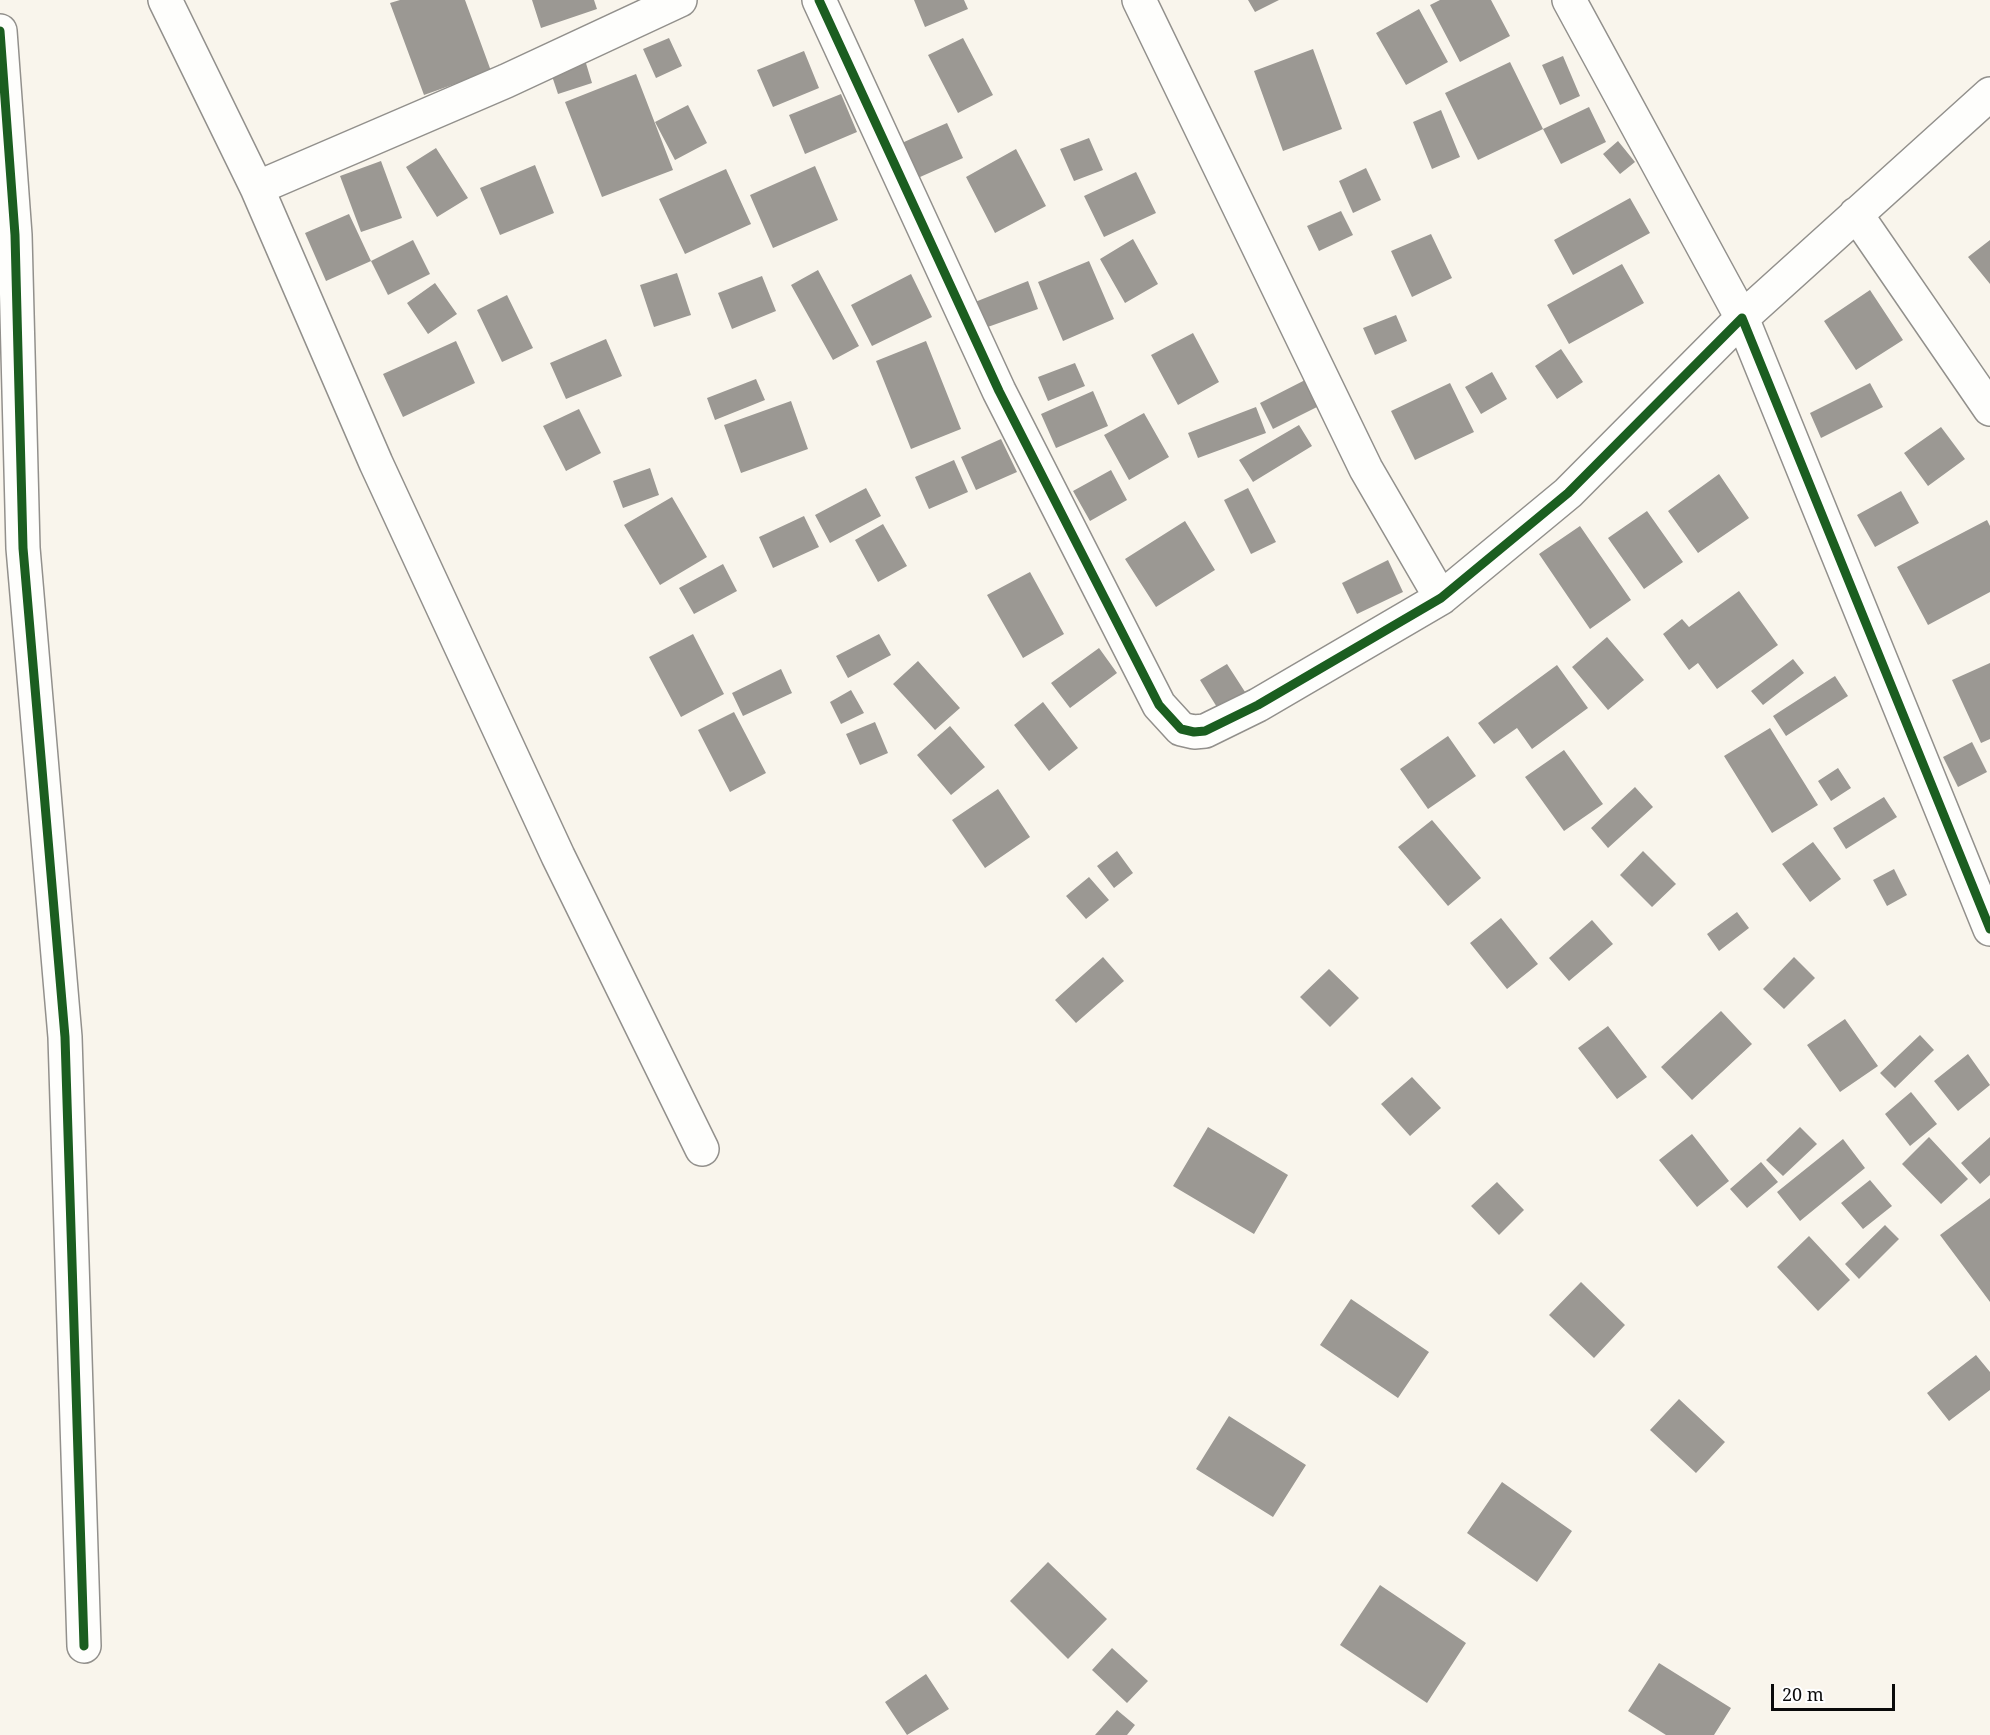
<!DOCTYPE html>
<html>
<head>
<meta charset="utf-8">
<style>
  body { margin:0 }
  #map { position:relative; width:1990px; height:1735px; overflow:hidden; background:#f9f5ec; font-family:"Noto Serif",serif }
  canvas { display:block }
  .scale { position:absolute; left:1771px; top:1684px; width:124px; height:27px; box-sizing:border-box; border:3px solid #0a0a0a; border-top:0; padding-left:8px; font-size:18px; line-height:21px; white-space:nowrap; color:#0a0a0a; -webkit-text-stroke:4px #fff; paint-order:stroke }
</style>
</head>
<body>
<div id="map">
<canvas width="1990" height="1735"></canvas>
<div class="scale">20 m</div>
</div>
<script>
const g = document.querySelector('canvas').getContext('2d');
g.lineJoin = 'round';
function fill(path, color) {
  g.fillStyle = color;
  g.fill(path, 'evenodd');
}
function toPath(rows) {
  const path = new Path2D();
  for (const r of rows) {
    path.moveTo(r[0], r[1]);
    for (let i = 2; i < r.length; i += 2) path.lineTo(r[i], r[i + 1]);
  }
  return path;
}
function strokePath(path, color, width, dash) {
  g.strokeStyle = color;
  g.lineWidth = width;
  g.lineCap = dash ? 'butt' : 'round';
  g.setLineDash(dash || []);
  g.stroke(path);
}
fill(toPath([
  [400,0,465,0,491,71,424,95,390,3],
  [532,0,594,0,597,9,541,28],
  [914,0,964,0,968,9,925,27],
  [1248,0,1279,0,1255,12],
  [1440,0,1491,0,1510,36,1460,62,1430,5],
  [1419,9,1448,62,1406,85,1376,33],
  [669,38,682,66,656,78,643,49],
  [963,38,993,95,958,113,928,55],
  [1313,49,1342,129,1283,151,1254,71],
  [804,51,819,88,773,107,757,70],
  [1563,56,1580,96,1560,105,1542,65],
  [585,60,592,83,558,94,550,70],
  [1510,62,1543,129,1478,160,1445,93],
  [636,74,673,170,602,197,565,102],
  [841,94,857,132,805,154,789,115],
  [688,105,707,143,675,160,655,122],
  [1589,107,1606,142,1561,164,1543,129],
  [1441,110,1460,157,1432,169,1413,122],
  [947,123,963,158,911,181,895,146],
  [1089,138,1103,170,1074,181,1060,149],
  [1618,141,1635,162,1620,174,1603,154],
  [436,148,468,198,437,217,406,167],
  [1016,149,1046,206,995,233,966,177],
  [381,161,402,218,361,232,340,176],
  [535,165,554,213,500,235,480,188],
  [815,166,838,220,773,248,750,195],
  [1366,168,1381,200,1353,213,1339,181],
  [726,169,751,224,685,254,659,199],
  [1136,172,1156,213,1104,237,1084,196],
  [1630,198,1650,233,1573,275,1554,240],
  [1341,211,1353,235,1319,251,1307,226],
  [349,214,371,261,326,281,305,233],
  [1431,234,1452,278,1412,297,1391,251],
  [1133,239,1158,284,1125,303,1100,259],
  [413,240,430,274,388,295,371,261],
  [1990,240,1990,284,1968,257],
  [1089,261,1114,319,1063,341,1038,282],
  [1622,264,1644,303,1569,344,1547,305],
  [818,270,859,346,833,360,791,285],
  [677,273,691,315,654,327,640,285],
  [911,274,932,317,872,346,851,305],
  [762,276,776,311,732,329,718,293],
  [1028,281,1038,309,985,328,975,302],
  [435,283,457,314,428,334,407,303],
  [1870,290,1903,340,1856,370,1824,321],
  [507,295,533,348,502,362,477,310],
  [1396,315,1407,341,1375,355,1363,328],
  [1193,333,1219,382,1178,405,1151,355],
  [606,339,622,376,566,399,550,363],
  [456,341,475,383,403,417,383,374],
  [926,341,961,429,911,449,876,361],
  [1561,349,1583,382,1557,399,1535,366],
  [1075,363,1085,386,1048,401,1038,377],
  [1492,372,1507,399,1481,414,1465,387],
  [1309,378,1323,404,1273,429,1260,403],
  [756,379,765,400,715,420,707,398],
  [1450,383,1474,432,1415,460,1391,411],
  [1870,383,1883,407,1821,438,1810,413],
  [1093,391,1108,426,1056,448,1041,414],
  [791,401,808,449,741,473,724,425],
  [1256,407,1266,433,1198,458,1188,433],
  [579,409,601,453,566,471,543,426],
  [1144,413,1169,457,1129,480,1104,435],
  [1299,425,1312,446,1253,482,1239,460],
  [1941,427,1965,459,1928,486,1904,453],
  [1001,439,1017,472,976,490,961,457],
  [954,460,968,492,929,509,915,477],
  [650,468,659,495,623,508,613,481],
  [1111,470,1127,500,1090,521,1073,491],
  [1719,474,1749,518,1698,553,1668,511],
  [866,488,881,516,830,543,815,515],
  [1248,488,1276,542,1251,554,1224,500],
  [1901,491,1919,523,1875,547,1857,515],
  [672,497,707,557,660,585,624,525],
  [1647,511,1683,562,1644,589,1608,538],
  [804,516,819,547,773,568,759,537],
  [1987,520,1990,526,1990,592,1928,625,1897,567],
  [1185,521,1215,570,1156,607,1125,559],
  [883,524,907,566,878,582,855,540],
  [1580,526,1631,600,1590,629,1539,554],
  [1388,560,1403,592,1357,614,1342,583],
  [723,564,737,591,694,614,679,588],
  [1030,572,1064,634,1023,658,987,595],
  [1739,591,1778,645,1717,689,1698,663,1689,670,1663,634,1682,619,1689,627],
  [693,634,724,694,681,717,649,657],
  [879,634,891,655,848,678,836,656],
  [1607,637,1644,680,1608,710,1572,667],
  [1099,648,1117,673,1070,708,1051,683],
  [1793,659,1804,673,1763,705,1751,691],
  [918,661,960,708,935,730,893,684],
  [1990,663,1990,739,1981,743,1952,680],
  [1227,664,1247,695,1220,712,1200,680],
  [1557,665,1588,708,1532,749,1517,728,1494,744,1478,723],
  [781,669,792,693,743,716,732,693],
  [1835,676,1848,696,1786,736,1773,716],
  [851,690,864,713,841,724,830,702],
  [1043,702,1078,748,1049,771,1014,725],
  [734,712,766,773,730,792,698,730],
  [875,722,888,753,860,765,846,734],
  [950,726,985,767,951,795,917,755],
  [1770,728,1818,805,1772,833,1724,756],
  [1448,736,1476,776,1428,809,1400,769],
  [1972,742,1987,772,1958,787,1943,757],
  [1564,750,1603,804,1564,831,1525,777],
  [1838,768,1851,788,1831,801,1818,781],
  [1635,787,1653,807,1608,848,1591,828],
  [998,789,1030,837,985,868,952,820],
  [1884,797,1897,817,1846,849,1833,828],
  [1432,820,1481,878,1448,906,1398,847],
  [1813,842,1841,879,1810,902,1782,864],
  [1117,851,1133,873,1114,888,1097,866],
  [1643,851,1676,884,1652,907,1620,875],
  [1894,869,1907,895,1887,906,1873,880],
  [1089,877,1109,900,1086,919,1066,896],
  [1737,912,1749,928,1719,951,1707,934],
  [1501,918,1538,964,1507,989,1470,943],
  [1592,920,1613,944,1569,981,1549,958],
  [1103,957,1124,981,1076,1023,1055,1000],
  [1794,957,1815,978,1784,1009,1763,989],
  [1329,969,1359,998,1330,1027,1300,997],
  [1721,1011,1752,1044,1692,1100,1661,1067],
  [1845,1019,1878,1066,1840,1092,1807,1045],
  [1608,1026,1647,1077,1617,1099,1578,1048],
  [1920,1035,1934,1050,1895,1088,1880,1073],
  [1968,1054,1990,1085,1958,1111,1934,1081],
  [1412,1077,1441,1108,1410,1136,1381,1104],
  [1911,1092,1937,1124,1910,1146,1885,1114],
  [1208,1127,1288,1175,1254,1234,1173,1186],
  [1800,1127,1817,1144,1783,1176,1766,1160],
  [1692,1134,1729,1181,1697,1207,1659,1160],
  [1929,1137,1968,1179,1941,1204,1902,1164],
  [1990,1137,1990,1175,1980,1184,1961,1163],
  [1843,1139,1865,1168,1800,1221,1777,1192],
  [1761,1162,1778,1182,1747,1208,1730,1189],
  [1870,1180,1892,1206,1863,1229,1841,1203],
  [1497,1182,1524,1210,1499,1235,1471,1206],
  [1990,1198,1990,1302,1940,1235],
  [1885,1225,1899,1239,1859,1279,1845,1264],
  [1809,1236,1850,1280,1818,1311,1777,1267],
  [1581,1282,1625,1325,1594,1358,1549,1315],
  [1351,1299,1429,1352,1398,1398,1320,1345],
  [1976,1355,1990,1372,1990,1390,1949,1421,1927,1393],
  [1679,1399,1725,1442,1696,1473,1650,1430],
  [1229,1416,1306,1465,1273,1517,1196,1469],
  [1502,1482,1572,1531,1537,1582,1467,1533],
  [1048,1562,1107,1619,1068,1659,1010,1601],
  [1380,1585,1466,1643,1427,1703,1340,1645],
  [1112,1648,1148,1681,1127,1703,1092,1670],
  [1659,1663,1731,1708,1714,1735,1666,1735,1628,1711],
  [926,1674,949,1709,907,1735,885,1702],
  [1117,1710,1135,1725,1127,1735,1095,1735]
]), '#9b9893');
const minor = toPath([
  [165,0,257,188,376,463,558,856,702,1149],
  [819,0,999,391,1159,705,1181,729,1194,732,1205,731,1258,705,1441,598,1568,493,1742,318,1990,929],
  [1139,0,1366,469,1441,598],
  [1569,0,1742,318,1990,94],
  [0,31,15,235,23,548,65,1037,84,1646],
  [257,188,506,81,680,0],
  [1856,214,1990,409]
]);
strokePath(minor, '#92908c', 36);
strokePath(minor, '#fefefc', 33);
strokePath(toPath([
  [819,0,999,391,1159,705,1181,729,1194,732,1205,731,1258,705,1441,598,1568,493,1742,318,1990,929],
  [0,31,15,235,23,548,65,1037,84,1646]
]), '#1b5e20', 9);
</script>
</body>
</html>
